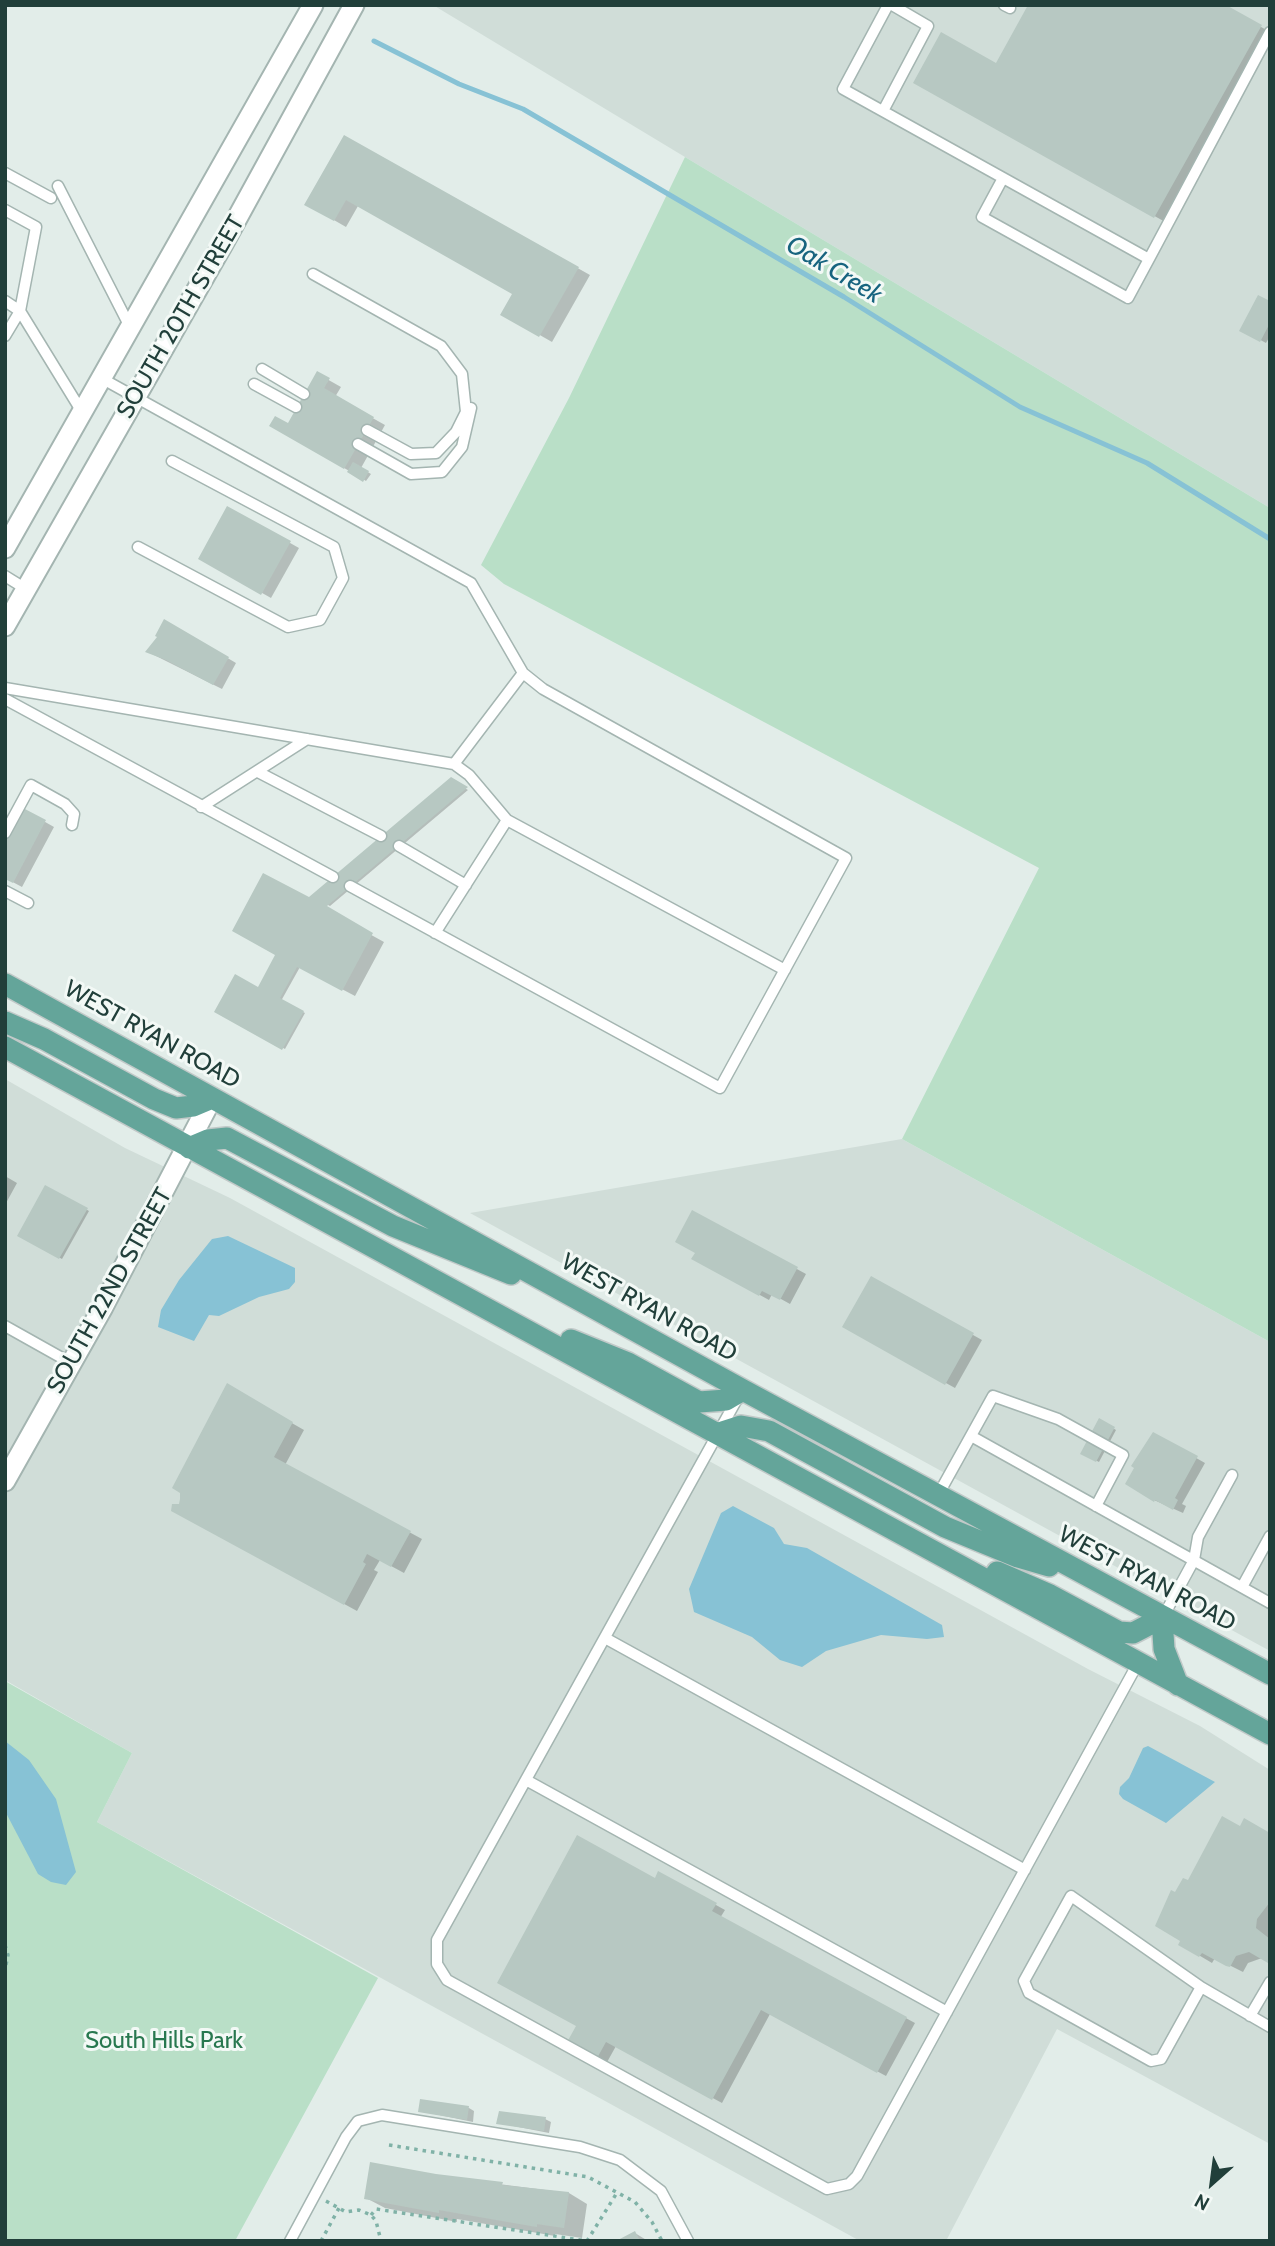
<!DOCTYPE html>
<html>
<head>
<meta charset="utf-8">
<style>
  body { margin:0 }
  #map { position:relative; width:1275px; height:2246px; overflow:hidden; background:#e2ede9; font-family:Cabin,sans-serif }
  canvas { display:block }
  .frame { position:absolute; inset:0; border:7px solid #213f3a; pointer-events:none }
  .north { position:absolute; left:1177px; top:2148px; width:70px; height:70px; -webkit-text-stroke:5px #f3f9f6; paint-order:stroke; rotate:208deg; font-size:19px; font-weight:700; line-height:28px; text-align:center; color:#213f3a }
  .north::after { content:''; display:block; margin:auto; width:24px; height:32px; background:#213f3a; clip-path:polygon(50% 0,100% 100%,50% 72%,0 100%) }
</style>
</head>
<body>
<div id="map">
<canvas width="1275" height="2246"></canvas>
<div class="frame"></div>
<div class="north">N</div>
</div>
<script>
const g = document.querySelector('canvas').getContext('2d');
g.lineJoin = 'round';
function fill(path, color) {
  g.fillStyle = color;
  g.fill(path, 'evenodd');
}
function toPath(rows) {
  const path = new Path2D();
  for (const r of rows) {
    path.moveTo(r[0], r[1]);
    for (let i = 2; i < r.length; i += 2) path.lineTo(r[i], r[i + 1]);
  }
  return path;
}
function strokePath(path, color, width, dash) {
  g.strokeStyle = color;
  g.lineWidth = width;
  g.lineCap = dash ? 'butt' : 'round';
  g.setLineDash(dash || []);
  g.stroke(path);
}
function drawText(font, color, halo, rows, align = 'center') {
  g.font = font + ' Cabin,sans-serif';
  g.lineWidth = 6;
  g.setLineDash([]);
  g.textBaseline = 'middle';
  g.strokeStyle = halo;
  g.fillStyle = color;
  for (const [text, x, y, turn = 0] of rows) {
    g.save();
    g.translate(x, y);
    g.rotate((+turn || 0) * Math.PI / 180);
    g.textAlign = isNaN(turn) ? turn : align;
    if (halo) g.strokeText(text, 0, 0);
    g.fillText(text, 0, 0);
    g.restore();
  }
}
fill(toPath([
  [433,5,1270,5,1270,508,685,157],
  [5,1079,125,1148,230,1198,1088,1669,1200,1726,1270,1770,1270,2144,1057,2029,946,2241,860,2241,97,1822,132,1753,5,1680],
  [902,1139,1270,1342,1270,1651,470,1213]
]), '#d0ddd8');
fill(toPath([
  [685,157,1270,508,1270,1342,902,1139,1039,868,504,584,481,565,569,398],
  [5,1681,132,1753,97,1822,378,1978,235,2241,5,2241]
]), '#b9dfc7');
fill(toPath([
  [228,1236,295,1268,295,1282,289,1289,259,1297,219,1316,209,1315,194,1341,158,1327,161,1310,179,1280,212,1239],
  [733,1506,774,1528,784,1544,807,1548,942,1625,944,1637,927,1639,881,1635,826,1651,802,1667,780,1660,752,1637,694,1612,689,1589,721,1513],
  [5,1741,29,1760,56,1799,76,1872,66,1885,51,1882,38,1874,5,1811],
  [1148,1746,1215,1782,1166,1823,1123,1799,1119,1794,1120,1787,1129,1778,1143,1748]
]), '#87c2d5');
fill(toPath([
  [1222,5,1270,32,1167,223,915,82,996,65],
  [344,137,590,275,552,342,503,314,514,293,358,206,346,227,306,204],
  [1270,303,1270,336,1266,343,1242,330],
  [318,374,341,387,335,397,385,425,361,468,371,474,366,481,272,425,288,425],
  [228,508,299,548,271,598,200,558],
  [165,621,236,663,222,689,148,652,160,637],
  [451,780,468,790,330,906,312,897],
  [24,810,54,827,22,887,5,878],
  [264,876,384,942,355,996,300,967,281,1001,305,1013,285,1049,216,1012,259,989,278,955],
  [5,1176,17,1183,5,1205],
  [46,1187,89,1211,62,1259,19,1236],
  [693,1212,806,1274,790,1304,772,1294,769,1300,694,1259,697,1252],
  [871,1278,982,1340,955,1388,844,1327],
  [227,1386,304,1430,285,1465,422,1539,404,1573,380,1560,374,1570,378,1572,357,1611,173,1510,180,1506],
  [1100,1420,1116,1430,1099,1462,1082,1453],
  [1154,1434,1205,1463,1182,1504,1186,1506,1183,1513,1154,1500,1136,1467],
  [1241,1829,1270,1835,1270,1962,1262,1958,1248,1963,1243,1972,1215,1958,1212,1963,1180,1944,1183,1940,1175,1894],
  [656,1880,716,1905,725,1910,720,1918,915,2023,886,2076,770,2014,722,2103,616,2046,606,2064,577,2048],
  [469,2108,474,2111,473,2122,420,2111],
  [545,2119,551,2122,549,2133,498,2123],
  [436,2176,569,2193,587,2204,582,2238,555,2234,555,2236,457,2219,457,2222,385,2208,366,2198],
  [635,2233,648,2241,620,2241]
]), '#0003');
strokePath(toPath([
  [374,41,459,84,523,109,844,297,1020,407,1147,463,1270,539]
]), '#87c2d5', 5);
fill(toPath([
  [1028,5,1226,5,1262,25,1154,218,913,83,941,32,996,63],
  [344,135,579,267,539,337,500,315,512,294,346,200,334,221,304,205],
  [1258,295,1270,301,1270,323,1260,342,1239,331],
  [317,371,330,378,324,388,374,417,344,469,269,426,275,416,288,423],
  [353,462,369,471,363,482,347,472],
  [227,506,291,541,261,595,198,559],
  [164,619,229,657,213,685,166,660,145,652,157,637,155,636],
  [451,777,468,787,327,906,373,933,342,991,297,967,280,998,304,1011,282,1050,214,1012,235,974,258,987,275,955,232,931,263,873,309,897],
  [23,808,46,820,13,883,5,879,5,842],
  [45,1185,88,1208,59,1259,17,1236],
  [692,1210,798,1267,780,1300,762,1291,759,1296,691,1259,695,1253,675,1242],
  [871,1276,974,1333,945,1385,842,1327],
  [227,1383,293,1422,274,1457,411,1531,391,1567,367,1554,363,1562,366,1564,344,1605,171,1511,172,1504,179,1504,180,1499,180,1493,172,1488],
  [1099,1418,1115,1427,1096,1462,1080,1454],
  [1153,1432,1198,1456,1175,1498,1178,1500,1173,1510,1155,1500,1154,1502,1125,1484,1134,1468,1131,1466],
  [1222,1816,1240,1826,1244,1818,1270,1833,1270,1902,1257,1919,1256,1928,1270,1939,1268,1963,1249,1952,1236,1956,1230,1967,1226,1966,1202,1953,1199,1957,1178,1945,1180,1941,1155,1926,1171,1890,1175,1892,1183,1878,1188,1880],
  [577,1835,655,1878,658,1871,717,1903,712,1911,907,2017,877,2073,761,2010,712,2100,606,2042,596,2060,566,2044,576,2026,497,1983],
  [420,2099,469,2106,467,2120,418,2112],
  [499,2111,546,2117,544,2131,496,2124],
  [370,2162,436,2174,503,2182,502,2185,569,2192,564,2228,537,2224,537,2227,439,2210,439,2213,364,2199],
  [635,2231,640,2241,616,2241]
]), '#b7c8c2');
const service = toPath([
  [888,5,843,89,1149,259,1128,298,982,217,1003,178],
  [1004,5,1010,8],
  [883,111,928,26,892,5],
  [5,173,51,198],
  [58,186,130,327],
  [5,210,36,227,20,311,82,412],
  [1149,259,1270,32],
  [313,274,441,346,462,374,466,412,456,432,436,453,411,454,367,430],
  [5,301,20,311,5,336],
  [262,369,304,394],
  [101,378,471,583,523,673,543,689,846,858,720,1088,350,886],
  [254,384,296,407],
  [358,444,411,474,442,472,462,447,471,408],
  [138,547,288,627,320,620,343,578,334,547,172,461],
  [5,576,26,589],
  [5,688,454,764,469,775,507,820,785,970],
  [5,699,333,877],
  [454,764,523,673],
  [258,772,381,836],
  [201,807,307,739],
  [5,833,31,785,65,804,74,814,72,825],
  [399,846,466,885],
  [5,891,28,903],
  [435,933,507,820],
  [5,1326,71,1363],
  [737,1399,437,1940,437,1964,447,1980,827,2189,849,2184,857,2176,1138,1663],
  [971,1436,1270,1603],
  [938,1495,993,1396,1058,1419,1123,1455,1096,1506],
  [1242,1587,1270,1536],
  [1163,1617,1194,1560,1198,1537,1232,1475],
  [605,1638,1025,1870],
  [526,1780,947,2012],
  [1201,1987,1161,2059,1151,2061,1029,1993,1024,1981,1071,1896,1201,1987,1270,2027],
  [1250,2016,1270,1982],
  [290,2241,346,2137,358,2121,382,2115,580,2147,620,2160,661,2191,688,2241]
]);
const minor = toPath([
  [5,548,313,5],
  [5,626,223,244,354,5],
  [5,1481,103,1307,212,1098]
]);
const primary = toPath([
  [5,984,743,1390,1270,1674],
  [5,1022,44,1039,154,1099,176,1108,193,1106,212,1098],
  [5,1047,1270,1734],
  [189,1148,208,1140,227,1138,393,1226,511,1274],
  [571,1340,628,1363,699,1402,726,1400,743,1390],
  [719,1433,741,1426,769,1431,945,1527,1018,1557,1049,1566],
  [997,1572,1050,1595,1119,1632,1133,1633,1162,1618],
  [1162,1618,1164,1649,1178,1685]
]);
strokePath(service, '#a4b5b1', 13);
strokePath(minor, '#a4b5b1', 23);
strokePath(primary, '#c1c9c8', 24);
strokePath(toPath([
  [5,1945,8,1955,5,1970],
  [389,2145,588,2177,635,2202,652,2222,662,2241],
  [326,2201,346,2212,359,2210,371,2215,376,2221,381,2241],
  [371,2215,376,2209,587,2241,618,2191],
  [321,2241,339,2208]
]), '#80b2a7', 3.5, [3.5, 5]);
strokePath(service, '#fff', 10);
strokePath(minor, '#fff', 19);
strokePath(primary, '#64a59a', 21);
drawText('24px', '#213f3a', '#f3f9f6', [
  ["SOUTH 20TH STREET",181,317,-60],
  ["WEST RYAN ROAD",152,1035,29],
  ["SOUTH 22ND STREET",110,1291,-61],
  ["WEST RYAN ROAD",649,1308,29],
  ["WEST RYAN ROAD",1147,1579,28]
]);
drawText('24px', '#28784f', '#f3f9f6', [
  ["South Hills Park",164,2041]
]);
drawText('italic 26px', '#17647f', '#f3f9f6', [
  ["Oak Creek",834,270,31]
]);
</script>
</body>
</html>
